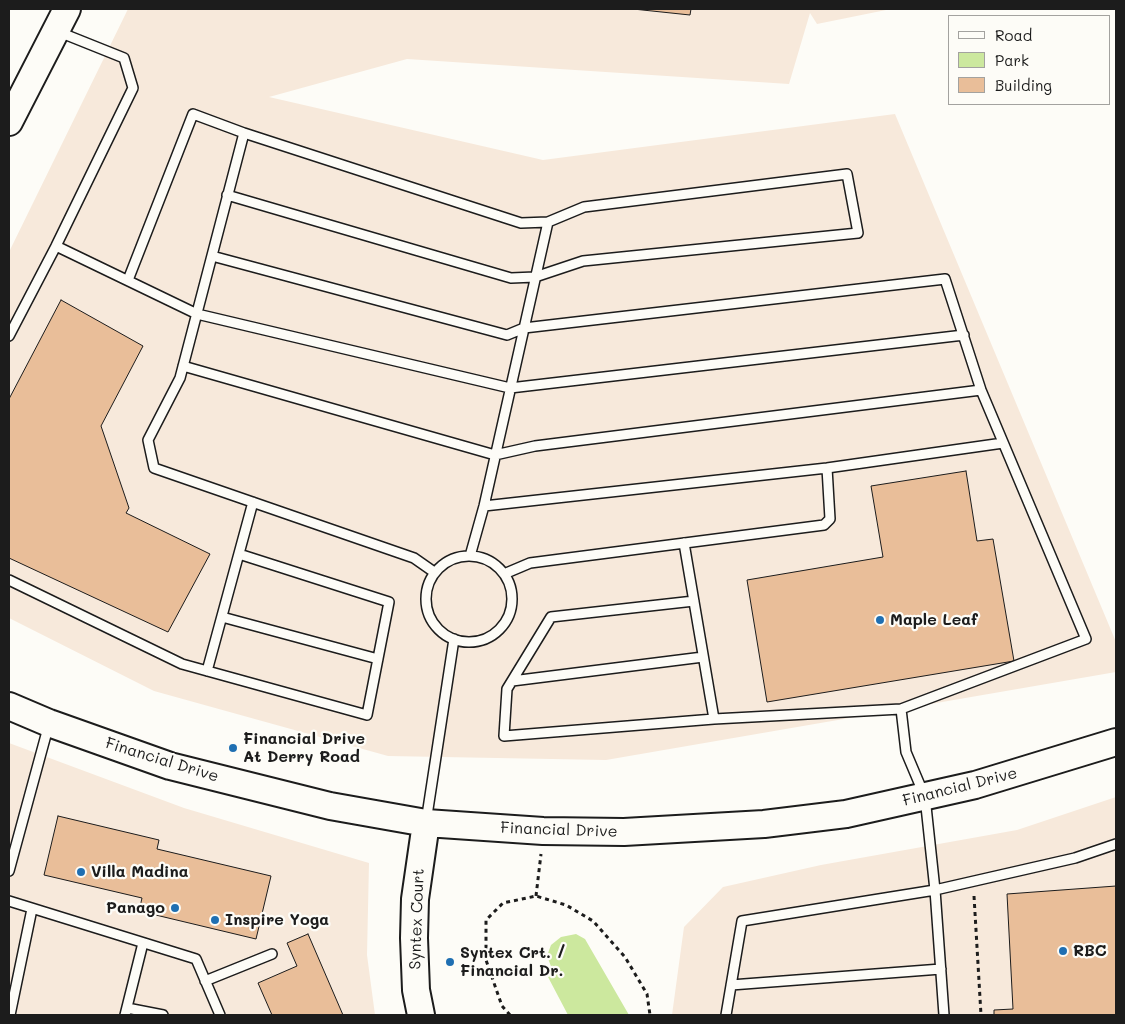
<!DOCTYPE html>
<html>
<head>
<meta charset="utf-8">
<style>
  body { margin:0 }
  #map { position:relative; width:1125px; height:1024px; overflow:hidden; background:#fdfcf7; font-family:Mali,sans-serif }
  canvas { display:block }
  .frame { position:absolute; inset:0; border:10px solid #1c1c1c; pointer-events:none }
  .legend { position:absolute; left:948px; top:15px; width:162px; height:90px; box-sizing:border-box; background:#fdfcf7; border:1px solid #a3a29f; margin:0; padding:6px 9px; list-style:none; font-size:15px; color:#1c1c1c }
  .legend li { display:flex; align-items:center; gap:10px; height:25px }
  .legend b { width:25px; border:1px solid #a3a29f }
</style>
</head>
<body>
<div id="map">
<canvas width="1125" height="1024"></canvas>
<div class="frame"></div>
<ul class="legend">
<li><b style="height:6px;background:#fdfcf7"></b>Road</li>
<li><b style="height:14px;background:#cce89e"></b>Park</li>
<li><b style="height:14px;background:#e9be99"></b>Building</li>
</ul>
</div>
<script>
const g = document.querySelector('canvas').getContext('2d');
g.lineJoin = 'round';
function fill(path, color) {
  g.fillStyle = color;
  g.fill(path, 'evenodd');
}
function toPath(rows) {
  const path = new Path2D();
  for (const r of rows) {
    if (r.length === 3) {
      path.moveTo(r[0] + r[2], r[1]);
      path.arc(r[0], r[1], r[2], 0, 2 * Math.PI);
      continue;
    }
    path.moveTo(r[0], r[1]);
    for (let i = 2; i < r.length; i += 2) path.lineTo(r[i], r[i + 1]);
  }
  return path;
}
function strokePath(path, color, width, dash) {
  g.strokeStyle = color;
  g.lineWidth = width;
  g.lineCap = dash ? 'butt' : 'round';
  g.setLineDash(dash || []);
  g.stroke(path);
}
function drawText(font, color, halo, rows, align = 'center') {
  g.font = font + ' Mali,sans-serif';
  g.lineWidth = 4.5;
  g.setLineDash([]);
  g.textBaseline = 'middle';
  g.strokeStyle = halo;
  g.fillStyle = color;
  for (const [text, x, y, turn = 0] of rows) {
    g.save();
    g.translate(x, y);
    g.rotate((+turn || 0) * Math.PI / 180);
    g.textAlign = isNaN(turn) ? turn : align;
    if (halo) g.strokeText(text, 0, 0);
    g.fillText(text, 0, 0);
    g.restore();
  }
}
fill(toPath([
  [128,9,891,9,817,24,810,13,789,84,407,59,269,97,543,160,895,114,1116,642,1116,672,606,760,388,756,154,691,9,618,9,252],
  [9,743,184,808,369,863,367,955,375,1015,9,1015],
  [1116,797,1116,1015,672,1015,684,927,723,887,821,865,1017,830]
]), '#f7e9db');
fill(toPath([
  [576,934,585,939,629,1015,568,1015,548,977,554,974,547,956,551,945,561,937]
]), '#cce89e');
const building = toPath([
  [633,9,691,9,690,15,633,9],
  [61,300,143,346,101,426,129,508,126,513,210,554,168,632,9,558,9,399,61,300],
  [966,471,977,541,993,539,1014,661,767,702,747,580,883,557,871,486,966,471],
  [58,816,159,840,157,849,271,876,256,939,139,911,142,898,44,875,58,816],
  [1116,886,1116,1015,994,1015,994,1010,1013,1009,1007,894,1116,886],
  [308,934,343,1015,272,1015,258,983,297,966,287,943,308,934]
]);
fill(building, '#e9be99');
strokePath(building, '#1c1c1c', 1);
const lane = toPath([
  [244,133,180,378,148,440,154,468,414,558,434,572],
  [56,246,197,314,510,388,964,335],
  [212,256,507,335,524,328,945,279,981,390,1086,639,901,709,714,719,504,736,507,689,551,617,694,601],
  [128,280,193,114,244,133,521,223,548,222,584,207,847,174,858,233,583,261,535,277,511,278,227,195],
  [9,336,56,246,133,88,124,58,59,32],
  [183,366,495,455,535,446,981,390],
  [484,506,827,468,1003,443],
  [684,543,714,719],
  [470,556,484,506,548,222],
  [469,599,43],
  [504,574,530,563,824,525,830,519,827,468],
  [9,580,182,664,367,715,389,602,239,554],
  [222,617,378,659],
  [207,671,253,502],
  [512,681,703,657],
  [901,709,906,752,925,797,935,890,1075,858,1116,844],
  [426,822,454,639],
  [9,871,49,724],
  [9,901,196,959,220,1015],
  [205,981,272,954],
  [731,985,941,969],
  [127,1008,163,1015],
  [10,1015,32,909],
  [125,1015,143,943],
  [726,1015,742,921,935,890,944,1015]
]);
const secondary = toPath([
  [9,122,67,9],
  [9,706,49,723,170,766,330,806,426,823,543,831,624,832,764,824,846,814,975,785,1116,742],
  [421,1015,416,990,414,938,415,899,426,823]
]);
strokePath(lane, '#1c1c1c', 12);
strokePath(secondary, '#1c1c1c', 30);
strokePath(toPath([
  [536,896,541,854],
  [974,896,981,1015],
  [510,1015,502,1006,486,960,486,920,503,903,536,896,566,905,593,921,625,957,647,994,650,1015]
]), '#1c1c1c', 3, [4, 4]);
strokePath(lane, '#fdfcf7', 9);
strokePath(secondary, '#fdfcf7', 26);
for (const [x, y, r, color] of [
  [880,620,5,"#1f6fb2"],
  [233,748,5,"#1f6fb2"],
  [81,872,5,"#1f6fb2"],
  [175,908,5,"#1f6fb2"],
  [215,920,5,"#1f6fb2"],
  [1063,951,5,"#1f6fb2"],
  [450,962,5,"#1f6fb2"]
]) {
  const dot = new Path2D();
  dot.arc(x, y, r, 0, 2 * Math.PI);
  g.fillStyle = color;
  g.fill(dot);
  strokePath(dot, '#fdfcf7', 2);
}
drawText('bold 16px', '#1c1c1c', '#fdfcf7', [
  ["Maple Leaf",890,620],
  ["Financial Drive",243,739],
  ["At Derry Road",243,757],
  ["Villa Madina",91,872],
  ["Panago",165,908,"right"],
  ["Inspire Yoga",225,920],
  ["RBC",1073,951],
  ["Syntex Crt. /",460,953],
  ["Financial Dr.",460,971]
], 'left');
drawText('16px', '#1c1c1c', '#fdfcf7', [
  ["Financial Drive",162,760,17],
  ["Financial Drive",960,787,-14],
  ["Financial Drive",559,830,2],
  ["Syntex Court",417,919,-88]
]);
</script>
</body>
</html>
